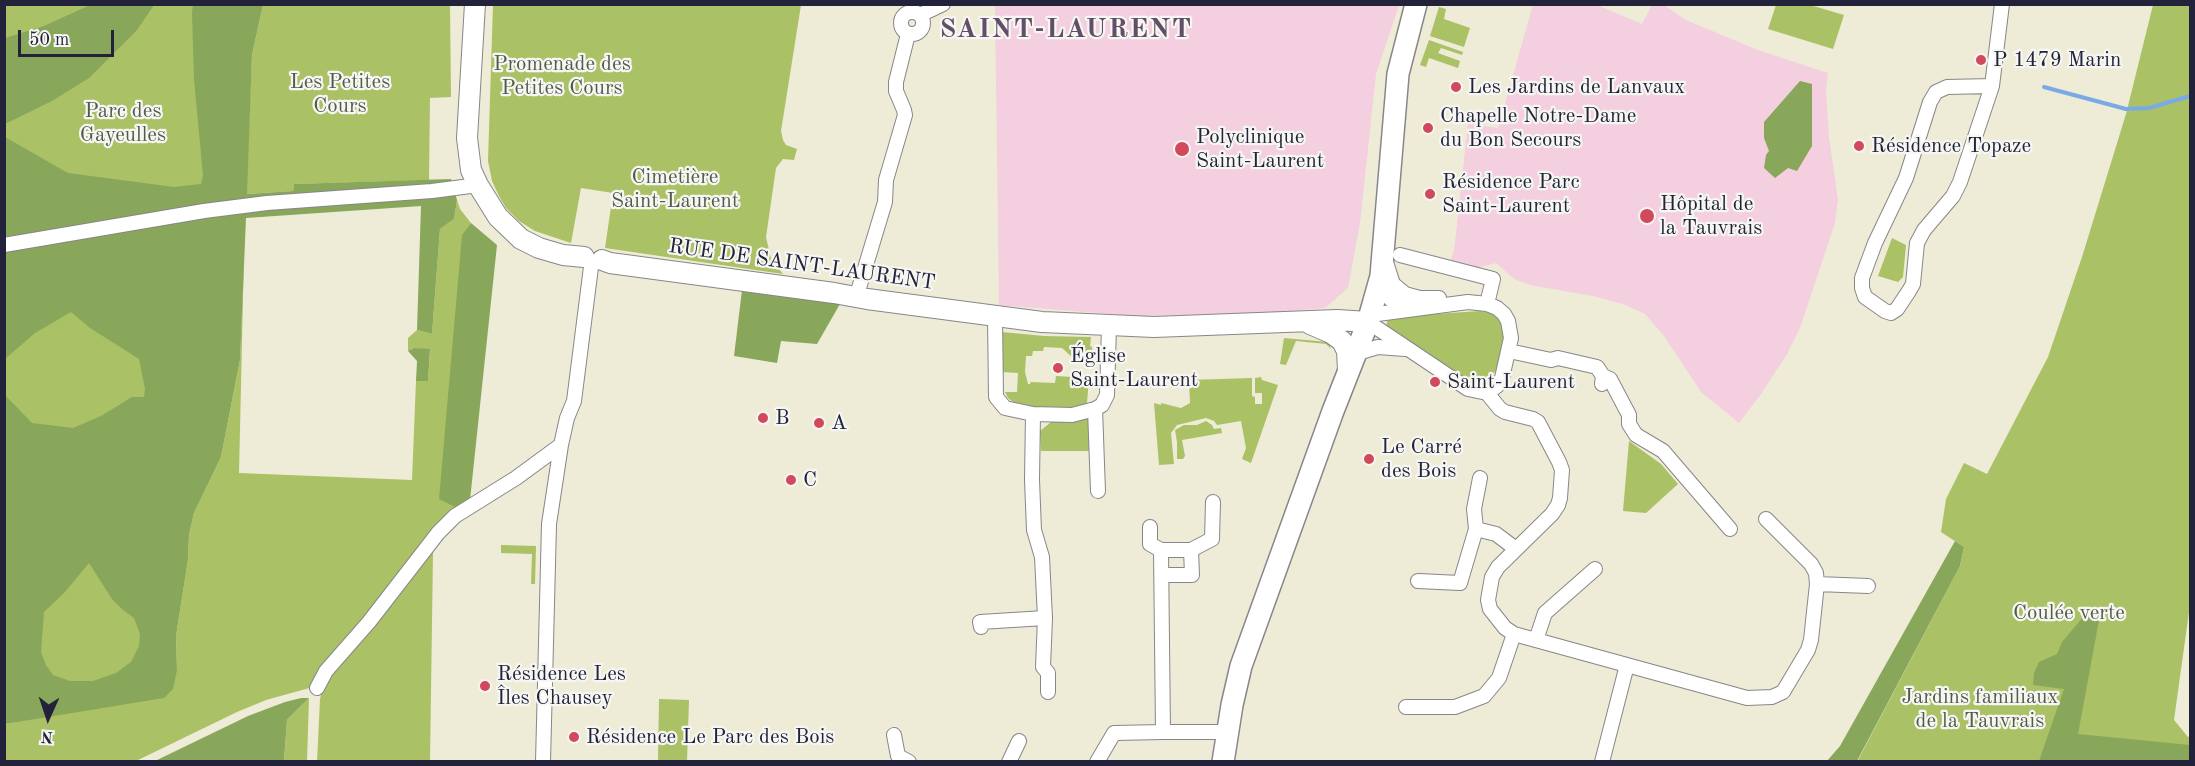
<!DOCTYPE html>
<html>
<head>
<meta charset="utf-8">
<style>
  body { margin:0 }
  #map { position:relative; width:2195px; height:766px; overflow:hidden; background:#eeebd7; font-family:"Old Standard TT",serif }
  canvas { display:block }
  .frame { position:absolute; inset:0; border:6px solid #22223b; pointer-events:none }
  .north { position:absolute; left:18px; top:688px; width:60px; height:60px; -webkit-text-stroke:4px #f6f6f2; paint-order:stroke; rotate:183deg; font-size:16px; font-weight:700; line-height:24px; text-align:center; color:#22223b }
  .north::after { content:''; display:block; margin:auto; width:21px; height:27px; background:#22223b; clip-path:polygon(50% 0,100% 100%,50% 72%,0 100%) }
  .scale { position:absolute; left:18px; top:30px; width:96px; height:27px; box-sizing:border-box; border:3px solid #22223b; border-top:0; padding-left:8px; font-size:18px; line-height:21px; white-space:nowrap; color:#22223b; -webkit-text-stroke:4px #f6f6f2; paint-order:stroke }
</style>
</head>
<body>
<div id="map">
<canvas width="2195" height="766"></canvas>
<div class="frame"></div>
<div class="north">N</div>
<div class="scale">50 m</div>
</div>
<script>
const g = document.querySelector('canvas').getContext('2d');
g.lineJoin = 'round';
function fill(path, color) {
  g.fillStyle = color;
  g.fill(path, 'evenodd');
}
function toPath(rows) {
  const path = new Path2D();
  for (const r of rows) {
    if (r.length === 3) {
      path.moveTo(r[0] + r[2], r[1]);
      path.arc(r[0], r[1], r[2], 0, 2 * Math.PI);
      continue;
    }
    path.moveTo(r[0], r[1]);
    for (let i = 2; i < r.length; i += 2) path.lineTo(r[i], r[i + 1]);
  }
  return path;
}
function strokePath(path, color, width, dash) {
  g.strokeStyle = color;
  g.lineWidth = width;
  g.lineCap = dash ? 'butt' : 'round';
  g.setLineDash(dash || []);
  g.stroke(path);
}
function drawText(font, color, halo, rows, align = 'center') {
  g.font = font + ' "Old Standard TT",serif';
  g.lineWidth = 4.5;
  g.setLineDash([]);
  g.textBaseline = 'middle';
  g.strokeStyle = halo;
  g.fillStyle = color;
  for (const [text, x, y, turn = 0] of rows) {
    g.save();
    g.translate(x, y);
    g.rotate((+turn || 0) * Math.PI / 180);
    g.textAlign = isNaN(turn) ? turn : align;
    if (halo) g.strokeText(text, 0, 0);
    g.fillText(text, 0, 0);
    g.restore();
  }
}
fill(toPath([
  [995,5,1399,5,1376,74,1360,223,1348,288,1325,308,1270,313,1134,316,999,305],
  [1533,5,1597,5,1642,24,1652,5,1664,5,1686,20,1758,50,1828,73,1826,91,1829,137,1838,200,1835,223,1800,328,1787,354,1761,394,1739,423,1701,392,1664,336,1645,314,1623,304,1593,296,1530,285,1514,279,1496,263,1476,268,1450,262,1454,251,1468,124,1498,128]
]), '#f3cfdf');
fill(toPath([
  [4,5,258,5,182,508,171,689,5,708],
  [263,5,450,5,451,97,430,98,429,180,294,184,293,191,246,194,252,55],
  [493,5,801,5,781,131,783,140,786,145,797,149,794,160,783,159,776,168,766,237,771,259,783,274,605,248,613,193,581,188,571,243,535,231,519,221,506,208,499,196,492,181,488,161],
  [1776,5,1810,5,1844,15,1833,49,1768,29],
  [2153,5,2190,5,2190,612,2189,612,2174,720,2188,737,2190,736,2190,761,1857,762,1960,566,1964,547,1941,532,1946,499,1964,463,1987,474,2048,357,2082,257,2126,114],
  [1439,7,1446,9,1444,19,1470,28,1464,47,1430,36],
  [1429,40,1463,52,1462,55,1441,48,1438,53,1460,61,1458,68,1429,58,1426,67,1420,65],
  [457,200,460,209,471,223,462,236,470,500,313,687,266,700,237,712,136,761,5,762,5,724,58,714,177,670,176,636,188,560,189,535,194,513,221,457,240,360,244,253,239,473,412,480,416,381,428,381,430,350,414,348,408,351,408,338,417,330,432,334,440,229,454,219],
  [1892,238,1906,245,1903,277,1898,282,1878,276],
  [1480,311,1491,313,1498,318,1503,323,1504,333,1498,368,1489,379,1481,380,1466,378,1386,327,1388,317],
  [1002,332,1044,336,1091,337,1090,346,1092,347,1091,362,1087,361,1087,358,1074,359,1062,348,1044,347,1043,351,1033,351,1032,356,1026,356,1025,372,1028,384,1030,384,1031,382,1055,383,1056,376,1089,378,1087,403,1068,409,1040,409,1017,405,1008,398,1005,392,1017,392,1018,373,1001,372],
  [1284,338,1328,342,1331,349,1326,344,1296,341,1286,365,1280,364],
  [1261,377,1262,380,1278,385,1251,463,1242,459,1246,448,1241,421,1217,425,1214,421,1206,418,1177,425,1171,433,1174,464,1159,465,1154,403,1161,405,1161,403,1181,408,1190,403,1189,380,1252,378,1252,396,1255,397,1255,404,1262,404,1262,393,1255,393,1255,378],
  [1056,418,1088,418,1089,451,1041,451,1040,431],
  [1206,421,1212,425,1214,429,1221,428,1222,433,1182,440,1185,456,1183,459,1177,459,1177,442,1175,430,1184,425,1197,425],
  [1629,441,1661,464,1678,484,1646,513,1623,511],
  [501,545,536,546,535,584,531,584,532,554,501,553],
  [429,549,433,552,430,761,317,762,320,699,323,685],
  [309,698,307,761,284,762,287,720],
  [659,699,689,700,687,761,658,761]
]), '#abc165');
fill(toPath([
  [90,5,154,5,137,30,89,78,52,101,5,124,5,38,44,26],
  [193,5,263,5,252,55,247,194,293,191,294,184,451,179,457,200,454,219,440,229,432,334,417,330,421,206,246,218,240,360,221,457,194,513,189,535,188,560,176,636,177,670,173,689,164,698,5,724,4,394,32,423,73,428,101,416,132,397,144,397,145,389,139,359,90,328,71,312,35,333,5,359,5,137,68,173,174,187,201,184,203,175,194,80,192,12],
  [89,563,112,599,123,610,134,618,140,634,139,646,131,662,116,673,93,681,70,681,53,675,46,665,41,652,44,612,65,592],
  [1800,81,1812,84,1812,146,1797,171,1788,168,1775,178,1764,168,1766,155,1769,151,1764,138,1764,122],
  [471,223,497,245,470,500,455,507,439,499,462,235],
  [742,290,840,304,817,344,781,341,777,363,734,356],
  [414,348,430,349,428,381,416,381,417,361,408,351],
  [1955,541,1964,547,1960,566,1857,761,1827,761,1840,746],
  [2100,615,2078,734,2190,745,2190,761,2039,761,2064,689,2033,685,2034,673,2039,662,2057,654,2062,642,2084,616],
  [301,698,309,698,287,720,284,761,155,761,248,716,285,702]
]), '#88a75a');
strokePath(toPath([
  [2044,87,2126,109,2149,108,2190,96]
]), '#7aaae5', 4);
const street = toPath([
  [912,23,11],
  [920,15,943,4],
  [1992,86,1947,87,1936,92,1930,102,1906,178,1875,243,1862,278,1862,288,1865,297,1885,311,1891,313,1897,309,1909,291,1913,284,1917,243,1924,230,1953,196,1960,182,1992,86,2002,4],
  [4,245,204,211,267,203,432,191,478,185],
  [1400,255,1493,279,1487,304],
  [1386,262,1393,284,1405,294,1420,298,1439,298],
  [1381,278,1386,294,1390,299,1415,307],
  [856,298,885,202,886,180,905,115,904,110,896,91,896,82,908,34],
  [1370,315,1468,302,1487,304,1497,308,1504,314,1508,321,1511,338,1502,378,1497,386,1487,393],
  [995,317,996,397,1005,408,1033,414,1072,415,1095,409,1102,405,1107,395,1109,326],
  [1368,322,1468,389,1487,393,1500,409,1505,412,1533,419,1538,422,1559,462,1562,470,1560,498,1558,505,1552,514,1498,567,1492,577,1488,600,1490,609,1505,628,1514,634,1747,698,1772,697,1783,692,1808,650,1811,640,1817,584,1816,573,1811,564,1766,519],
  [1509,351,1551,360,1558,358,1597,367,1603,376,1602,384],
  [1354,354,1378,347,1405,349],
  [1603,376,1610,379,1629,415,1629,424,1636,435,1663,451,1730,529],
  [1095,409,1098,491],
  [1033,414,1032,480,1034,530,1042,557,1045,618,1043,667,1048,673,1048,692],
  [1150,527,1150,544,1161,550,1191,550,1212,539,1213,502],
  [1476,529,1474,509,1480,478],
  [1161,550,1163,732,1227,732],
  [1162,575,1192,575,1191,550],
  [1418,581,1460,583,1476,529,1496,534,1516,549],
  [1817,584,1868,586],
  [981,627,980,622,1045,618],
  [1536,640,1545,613,1595,569],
  [317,688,326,671,369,622,438,533,455,516,516,478,561,445],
  [1406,707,1455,707,1484,696,1499,678,1514,634],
  [894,735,898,756,909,762],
  [543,762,549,524,561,445,567,418,574,401,591,267],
  [1009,762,1019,741],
  [1097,762,1114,733,1163,732],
  [1602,762,1627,665]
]);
const secondary = toPath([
  [475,4,467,138,471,170,478,185,498,217,521,239,539,248,563,255,584,257],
  [602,260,610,263,834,293,867,299,1042,322,1154,327,1337,320,1368,322],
  [1310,324,1331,333,1342,341,1347,351,1348,370]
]);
const primary = toPath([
  [1223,762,1232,705,1241,666,1333,411,1368,322,1381,276,1398,74,1416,4]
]);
strokePath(street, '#888689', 16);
strokePath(secondary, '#888689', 22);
strokePath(primary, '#888689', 24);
strokePath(street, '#fff', 14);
strokePath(secondary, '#fff', 20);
strokePath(primary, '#fff', 21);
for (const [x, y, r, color] of [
  [1981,60,6,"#d1495b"],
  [1456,87,6,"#d1495b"],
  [1428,128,6,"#d1495b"],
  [1859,146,6,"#d1495b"],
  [1182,149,8,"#d1495b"],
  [1430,194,6,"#d1495b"],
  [1647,216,8,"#d1495b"],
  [1058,368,6,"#d1495b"],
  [1435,382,6,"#d1495b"],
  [763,418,6,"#d1495b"],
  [819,423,6,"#d1495b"],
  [1369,459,6,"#d1495b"],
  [791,480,6,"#d1495b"],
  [485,686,6,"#d1495b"],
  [574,737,6,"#d1495b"]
]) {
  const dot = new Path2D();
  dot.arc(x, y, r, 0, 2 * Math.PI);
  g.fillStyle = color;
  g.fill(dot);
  strokePath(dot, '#f6f6f2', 2);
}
drawText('21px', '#22223b', '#f6f6f2', [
  ["P 1479 Marin",1993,60],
  ["Les Jardins de Lanvaux",1468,87],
  ["Chapelle Notre-Dame",1440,116],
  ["du Bon Secours",1440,140],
  ["Polyclinique",1196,137],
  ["Saint-Laurent",1196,161],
  ["Résidence Topaze",1871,146],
  ["Résidence Parc",1442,182],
  ["Saint-Laurent",1442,206],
  ["Hôpital de",1660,204],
  ["la Tauvrais",1660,228],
  ["Église",1070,356],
  ["Saint-Laurent",1070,380],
  ["Saint-Laurent",1447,382],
  ["B",775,418],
  ["A",831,423],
  ["Le Carré",1381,447],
  ["des Bois",1381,471],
  ["C",803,480],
  ["Résidence Les",497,674],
  ["Îles Chausey",497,698],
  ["Résidence Le Parc des Bois",586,737]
], 'left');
drawText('21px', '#525a4a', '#f6f6f2', [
  ["Promenade des",562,64],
  ["Petites Cours",562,88],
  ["Les Petites",340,82],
  ["Cours",340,106],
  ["Parc des",123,111],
  ["Gayeulles",123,135],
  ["Cimetière",675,177],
  ["Saint-Laurent",675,201],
  ["Coulée verte",2069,613],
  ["Jardins familiaux",1980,697],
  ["de la Tauvrais",1980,721]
]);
drawText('21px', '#22223b', '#f6f6f2', [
  ["RUE DE SAINT-LAURENT",802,265,8]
]);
g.letterSpacing = '1.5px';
drawText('bold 27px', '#624e68', '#f6f6f2', [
  ["SAINT-LAURENT",1066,30]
]);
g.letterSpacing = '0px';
</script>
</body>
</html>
